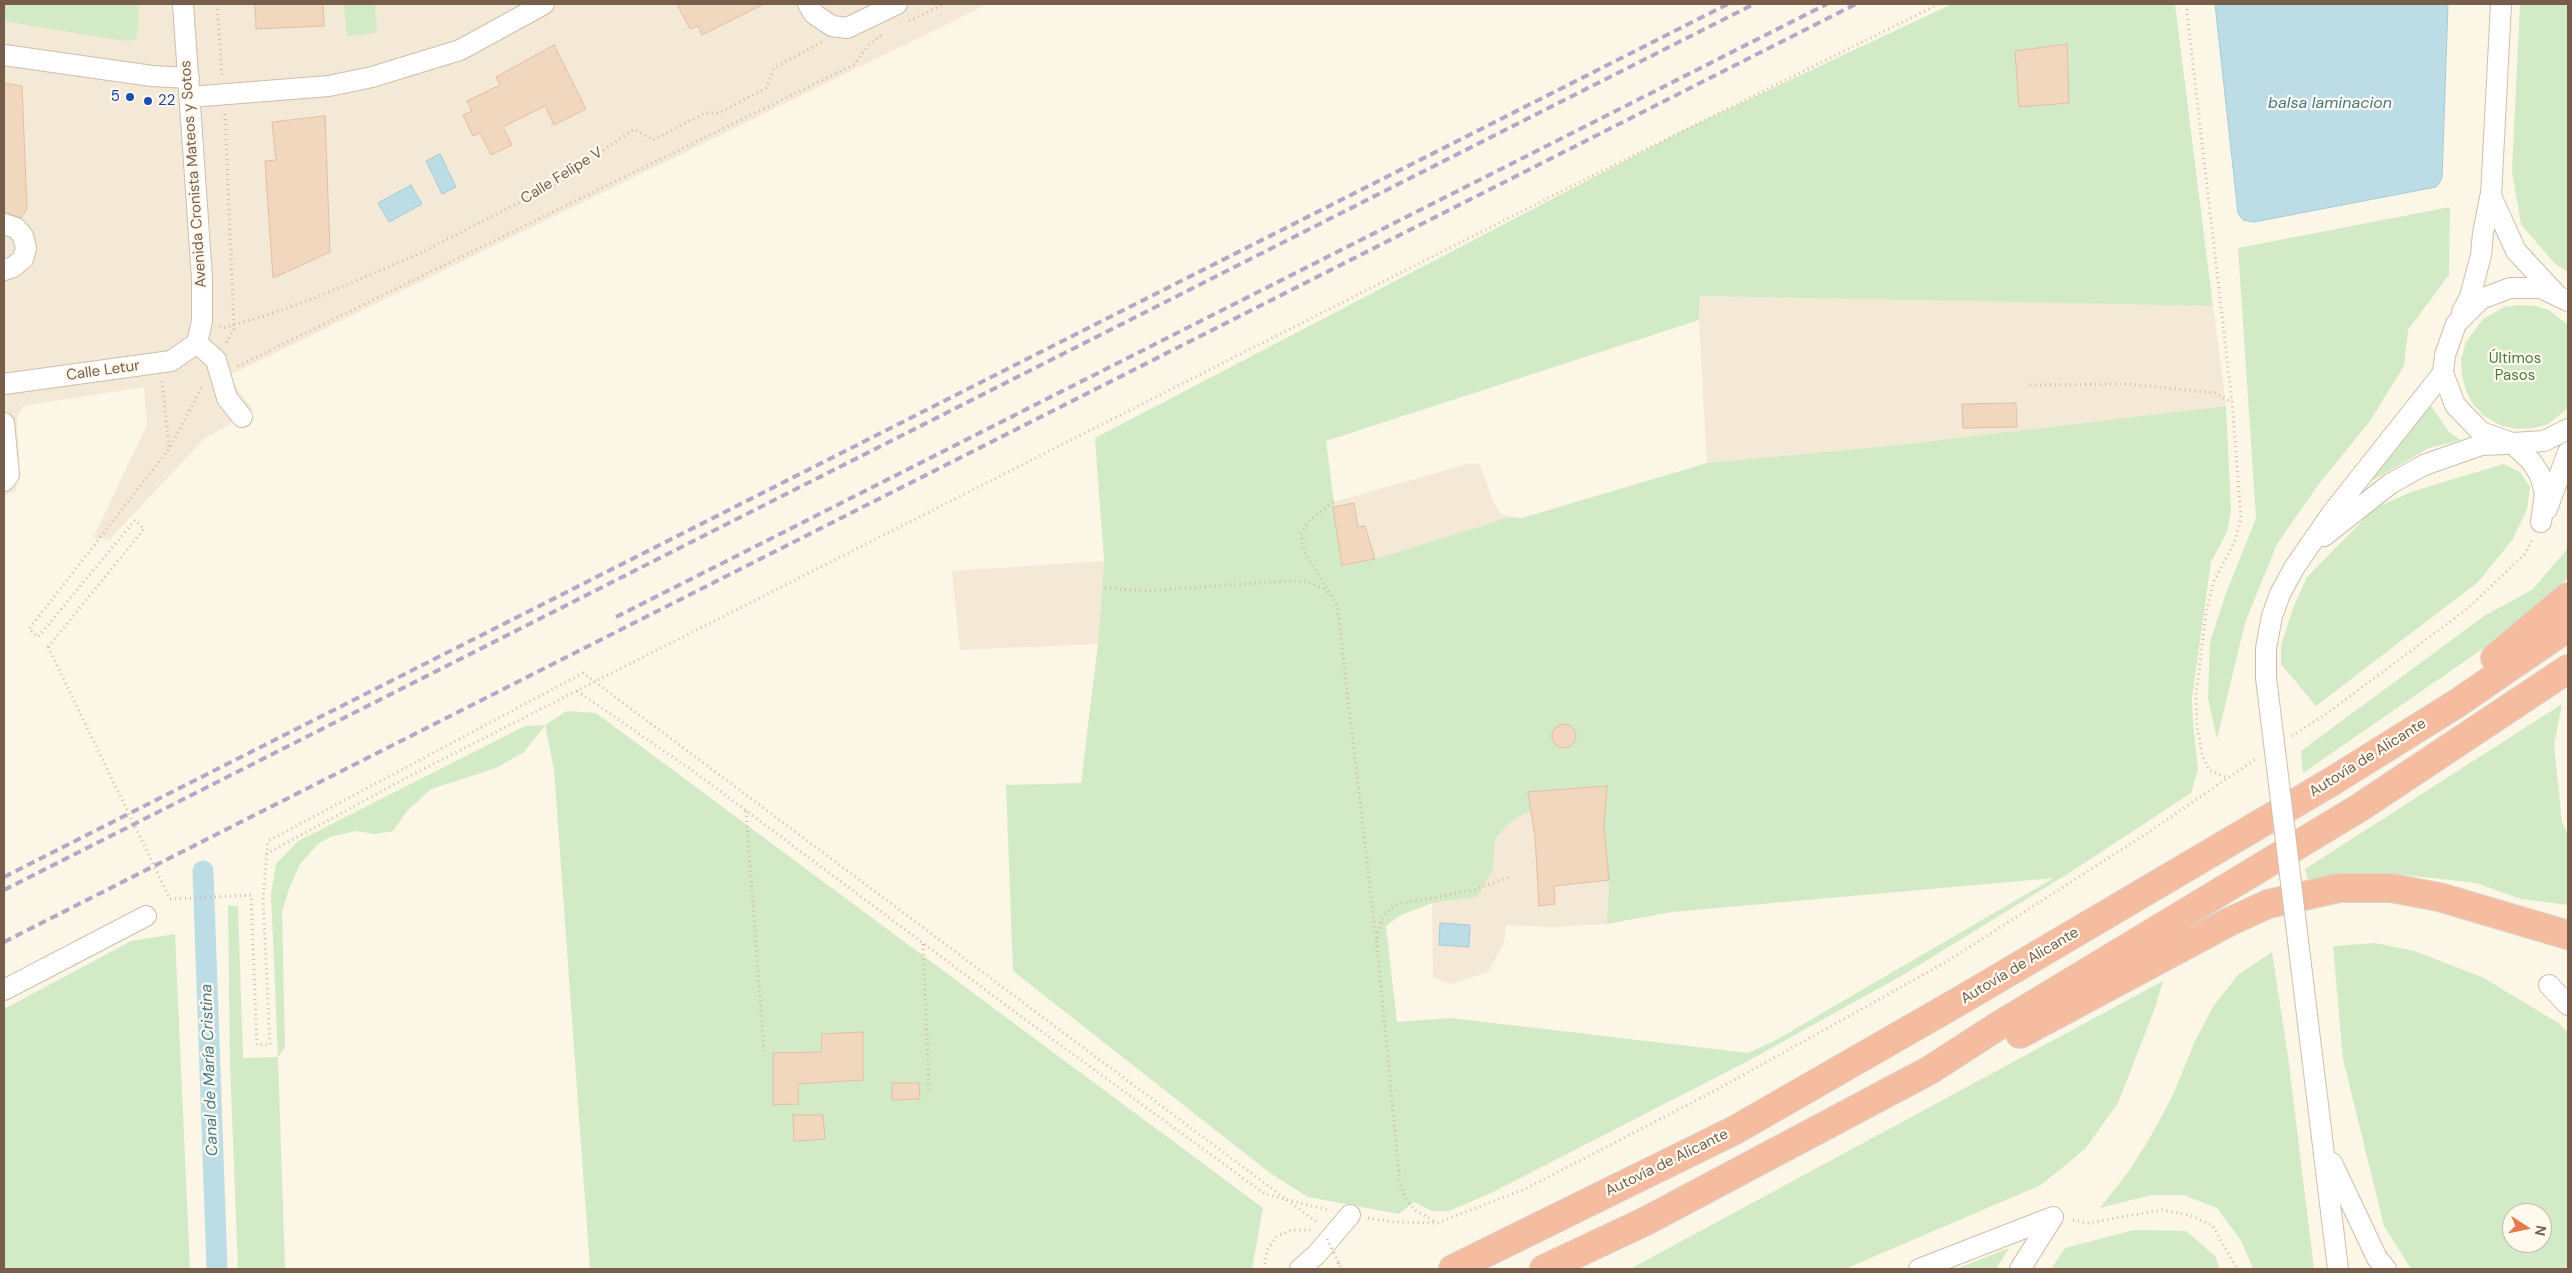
<!DOCTYPE html>
<html>
<head>
<meta charset="utf-8">
<style>
  body { margin:0 }
  #map { position:relative; width:2572px; height:1273px; overflow:hidden; background:#fcf6e7; font-family:"DM Sans",sans-serif }
  canvas { display:block }
  .frame { position:absolute; inset:0; border:5px solid #765e4b; pointer-events:none }
  .north { position:absolute; left:2502px; top:1203px; width:50px; height:50px; box-sizing:border-box; background:#fff9ee; border:1px solid #c8bbad; border-radius:50%; rotate:101deg; font-size:14px; font-weight:700; line-height:20px; text-align:center; color:#765e4b }
  .north::after { content:''; display:block; margin:auto; width:18px; height:22px; background:#e57a4e; clip-path:polygon(50% 0,100% 100%,50% 72%,0 100%) }
</style>
</head>
<body>
<div id="map">
<canvas width="2572" height="1273"></canvas>
<div class="frame"></div>
<div class="north">N</div>
</div>
<script>
const g = document.querySelector('canvas').getContext('2d');
g.lineJoin = 'round';
function fill(path, color) {
  g.fillStyle = color;
  g.fill(path, 'evenodd');
}
function toPath(rows) {
  const path = new Path2D();
  for (const r of rows) {
    if (r.length === 3) {
      path.moveTo(r[0] + r[2], r[1]);
      path.arc(r[0], r[1], r[2], 0, 2 * Math.PI);
      continue;
    }
    path.moveTo(r[0], r[1]);
    for (let i = 2; i < r.length; i += 2) path.lineTo(r[i], r[i + 1]);
  }
  return path;
}
function strokePath(path, color, width, dash) {
  g.strokeStyle = color;
  g.lineWidth = width;
  g.lineCap = dash ? 'butt' : 'round';
  g.setLineDash(dash || []);
  g.stroke(path);
}
function drawText(font, color, halo, rows, align = 'center') {
  g.font = font + ' "DM Sans",sans-serif';
  g.lineWidth = 4.5;
  g.setLineDash([]);
  g.textBaseline = 'middle';
  g.strokeStyle = halo;
  g.fillStyle = color;
  for (const [text, x, y, turn = 0] of rows) {
    g.save();
    g.translate(x, y);
    g.rotate((+turn || 0) * Math.PI / 180);
    g.textAlign = isNaN(turn) ? turn : align;
    if (halo) g.strokeText(text, 0, 0);
    g.fillText(text, 0, 0);
    g.restore();
  }
}
fill(toPath([
  [4,4,988,4,228,376,253,410,204,439,109,540,93,538,147,425,144,387,23,406,17,417,19,455,16,491,4,496],
  [1700,296,2213,306,2226,406,1898,445,1707,463,1699,320],
  [1472,463,1480,465,1493,501,1501,514,1510,517,1375,559,1342,565,1333,502],
  [1104,561,1098,644,960,650,952,571],
  [1607,786,1604,827,1609,880,1607,924,1550,927,1506,925,1504,943,1488,972,1452,984,1433,978,1432,903,1477,897,1493,869,1495,839,1509,823,1531,810,1528,792]
]), '#f4e8d6');
fill(toPath([
  [4,4,138,4,139,20,136,39,130,41,117,40,4,21],
  [344,4,375,4,377,33,347,36],
  [1952,4,2175,4,2213,306,1700,296,1699,320,1326,441,1342,565,1375,559,1510,517,1522,518,1707,463,1898,445,2226,406,2231,510,2227,532,2211,562,2192,698,2193,722,2198,769,2191,793,2069,873,1903,975,1748,1061,1491,1193,1449,1211,1432,1211,1414,1202,1399,1214,1308,1197,1270,1173,1013,971,1006,785,1081,783,1098,644,1104,561,1095,438,1688,128],
  [1606,787,1604,827,1609,880,1607,924,1672,912,2054,878,1776,1040,1748,1053,1451,1018,1397,1022,1386,926,1401,915,1432,903,1477,897,1493,869,1495,839,1509,823,1531,810,1528,792],
  [2520,4,2568,4,2568,272,2555,264,2521,224,2512,171],
  [2450,207,2449,275,2408,330,2404,366,2370,421,2318,485,2277,544,2245,623,2217,739,2208,698,2210,642,2225,596,2256,518,2238,248],
  [2519,305,2536,306,2549,310,2568,325,2568,408,2548,424,2535,428,2516,429,2500,425,2483,415,2473,404,2466,391,2462,376,2461,359,2466,342,2483,319,2504,307],
  [2431,406,2449,432,2461,440,2429,448,2359,488],
  [2503,464,2520,472,2530,487,2527,509,2513,539,2478,582,2316,706,2281,664,2281,646,2293,608,2307,577,2375,508,2411,492],
  [2568,548,2568,578,2520,623,2303,773,2301,751,2484,616,2532,590],
  [2562,704,2554,745,2562,822,2568,835,2568,905,2521,899,2476,883,2387,873,2308,880,2305,869],
  [567,711,596,713,1263,1208,1252,1269,590,1269,554,770,545,725,524,752,496,768,431,789,407,811,393,831,375,834,356,831,330,837,318,844,300,864,289,889,282,912,285,1047,278,1057,285,1269,238,1269,230,1065,228,905,238,906,243,1058,278,1057,271,894,276,864,298,841,525,726,545,725],
  [175,934,190,1269,4,1269,4,1009,131,941],
  [2375,943,2414,951,2482,977,2560,1024,2568,1033,2568,1269,2411,1269,2384,1226,2343,1059,2333,946],
  [2512,1213,2542,1213,2542,1243,2512,1243],
  [2272,952,2288,1056,2314,1269,2253,1269,2242,1242,2217,1208,2183,1195,2151,1195,2100,1208,2128,1172,2148,1141,2172,1097,2195,1041,2214,1005,2238,975],
  [2163,981,2155,1008,2118,1103,2085,1149,2041,1185,1845,1269,1630,1269],
  [2134,1230,2186,1231,2216,1257,2219,1269,2051,1269,2065,1248],
  [2009,1248,1996,1269,1956,1269]
]), '#d2eac6');
const water = toPath([
  [2215,4,2448,4,2442,178,2439,184,2436,187,2254,222,2243,220,2238,213,2215,4],
  [440,154,456,187,442,194,426,161,440,154],
  [411,185,422,204,389,222,378,203,411,185],
  [1440,923,1470,925,1469,947,1439,945,1440,923]
]);
fill(water, '#bcdde6');
strokePath(water, '#a2ccd8', 1);
strokePath(toPath([
  [203,871,217,1269]
]), '#bcdde6', 21);
const building = toPath([
  [255,4,323,4,324,26,256,29,255,4],
  [677,4,764,4,702,35,698,26,690,29,677,4],
  [2067,44,2069,103,2019,107,2015,51,2067,44],
  [554,45,586,109,554,125,545,106,503,127,512,145,491,155,480,133,473,136,463,115,472,111,467,101,500,85,496,77,554,45],
  [4,83,22,86,27,209,21,218,4,212,4,83],
  [325,116,330,252,273,278,265,161,276,160,272,122,325,116],
  [2016,403,2017,427,1963,428,1962,404,2016,403],
  [1354,503,1358,527,1365,526,1375,559,1342,565,1333,507,1354,503],
  [1564,736,12],
  [1607,786,1604,827,1609,880,1554,886,1555,904,1539,906,1535,836,1528,792,1607,786],
  [863,1032,863,1080,798,1084,798,1104,773,1105,773,1053,821,1052,822,1034,863,1032],
  [892,1083,919,1083,920,1099,892,1100,892,1083],
  [793,1115,823,1115,825,1139,794,1141,793,1115]
]);
fill(building, '#f2d7bf');
strokePath(building, '#e4bea0', 1);
const minor = toPath([
  [808,4,814,14,832,26,847,28,897,4],
  [2501,4,2491,196,2516,251,2555,293],
  [4,55,152,76,189,78],
  [190,97,329,86,372,77,460,50,544,4],
  [4,224,16,228,23,236,26,248,23,259,13,267,4,270],
  [2568,301,2541,288,2510,288,2481,299,2456,324,2445,355,2443,373,2455,405,2481,432,2512,443,2544,441,2568,429],
  [2462,312,2470,297,2481,255,2483,233,2491,193],
  [197,343,216,360,227,398,242,417],
  [4,384,171,361,197,343,202,321,202,278,183,4],
  [4,423,9,475,4,481],
  [2512,443,2531,461,2540,475,2545,493,2541,522],
  [2547,509,2568,452],
  [2324,536,2390,484,2424,465,2481,445,2506,444],
  [2270,710,2266,678,2266,648,2272,616,2280,594,2294,568,2332,513,2443,373],
  [2300,957,2338,1269],
  [2549,985,2568,1005],
  [4,990,146,916],
  [2332,1163,2377,1258,2386,1269],
  [1300,1269,1317,1254,1350,1215],
  [1919,1269,2053,1217,2020,1269]
]);
const highway = toPath([
  [2495,658,2568,597],
  [2020,1034,2229,922,2268,904,2339,888,2391,888,2439,897,2568,935],
  [1453,1269,1735,1130,1963,999,2331,782,2456,704,2568,627],
  [1544,1269,1646,1221,1930,1070,1998,1026,2359,808,2568,669]
]);
strokePath(minor, '#cebead', 22);
strokePath(highway, '#dbd5d0', 30);
strokePath(toPath([
  [217,4,222,75],
  [2186,4,2232,402,2241,519,2234,543,2214,581,2206,613,2196,695,2197,726,2202,754,2209,770,2226,777],
  [4,6,6,4],
  [909,21,944,4],
  [225,114,234,329,226,343],
  [220,326,223,328,267,315,315,298,416,255,554,185,634,129,653,140,705,113,719,113,766,88,774,68,822,42],
  [238,366,855,64,868,46,881,35],
  [162,381,169,447],
  [2030,385,2128,384,2215,393,2231,402],
  [1333,502,1307,523,1301,534,1305,553,1337,605,1377,947],
  [1105,588,1143,591,1289,581,1308,582,1326,590,1330,595],
  [48,647,144,529,135,520,38,637,29,629,169,449,203,385],
  [577,691,693,771,1015,1012,1265,1194,1328,1210],
  [2292,736,2326,714,2467,609,2525,554,2533,538],
  [746,811,764,1051],
  [266,854,406,778,594,682,1564,190,1939,4],
  [170,899,251,895,257,1045,270,1045,263,898,268,841,583,673,1318,1223],
  [1377,938,1383,917,1394,905,1474,890,1509,877],
  [923,944,929,1091],
  [1377,946,1400,1183,1405,1198,1415,1210,1436,1222],
  [1368,1218,1396,1222,1437,1223,1525,1189,1718,1089,1946,962,2146,834,2257,758],
  [2073,1220,2088,1223,2162,1210,2189,1215,2212,1225,2237,1269],
  [1264,1269,1267,1250,1277,1236,1292,1230,1311,1230],
  [1338,1269,1339,1260]
]), '#d7baa2', 3, [1, 4]);
strokePath(minor, '#fff', 20);
strokePath(highway, '#f6bc9f', 28);
strokePath(toPath([
  [616,617,1827,4],
  [4,877,1728,4],
  [4,890,1754,4],
  [4,942,1856,4]
]), '#b9a5c7', 4, [8, 5]);
const minorBridge = toPath([
  [2270,710,2300,957]
]);
strokePath(minorBridge, '#cebead', 22, []);
strokePath(toPath([
  [48,647,170,899],
  [1327,1239,1342,1269]
]), '#d7baa2', 3, [1, 4]);
strokePath(minorBridge, '#fff', 20);
for (const [x, y, r, color] of [
  [130,97,5,"#1a4fb4"],
  [148,101,5,"#1a4fb4"]
]) {
  const dot = new Path2D();
  dot.arc(x, y, r, 0, 2 * Math.PI);
  g.fillStyle = color;
  g.fill(dot);
  strokePath(dot, '#fff9ee', 2);
}
drawText('15px', '#164399', '#fff9ee', [
  ["5",120,97],
  ["22",158,101,"left"]
], 'right');
drawText('15px', '#765e4b', '#fff9ee', [
  ["Avenida Cronista Mateos y Sotos",194,174,-94],
  ["Calle Felipe V",562,176,-32],
  ["Calle Letur",103,371,-8],
  ["Autovía de Alicante",2368,758,-32],
  ["Autovía de Alicante",2020,966,-31],
  ["Autovía de Alicante",1667,1163,-26]
]);
drawText('15px', '#507c43', '#fff9ee', [
  ["Últimos",2515,359],
  ["Pasos",2515,376]
]);
drawText('italic 16px', '#457a8a', '#fff9ee', [
  ["balsa laminacion",2330,104],
  ["Canal de María Cristina",210,1070,-92]
]);
</script>
</body>
</html>
